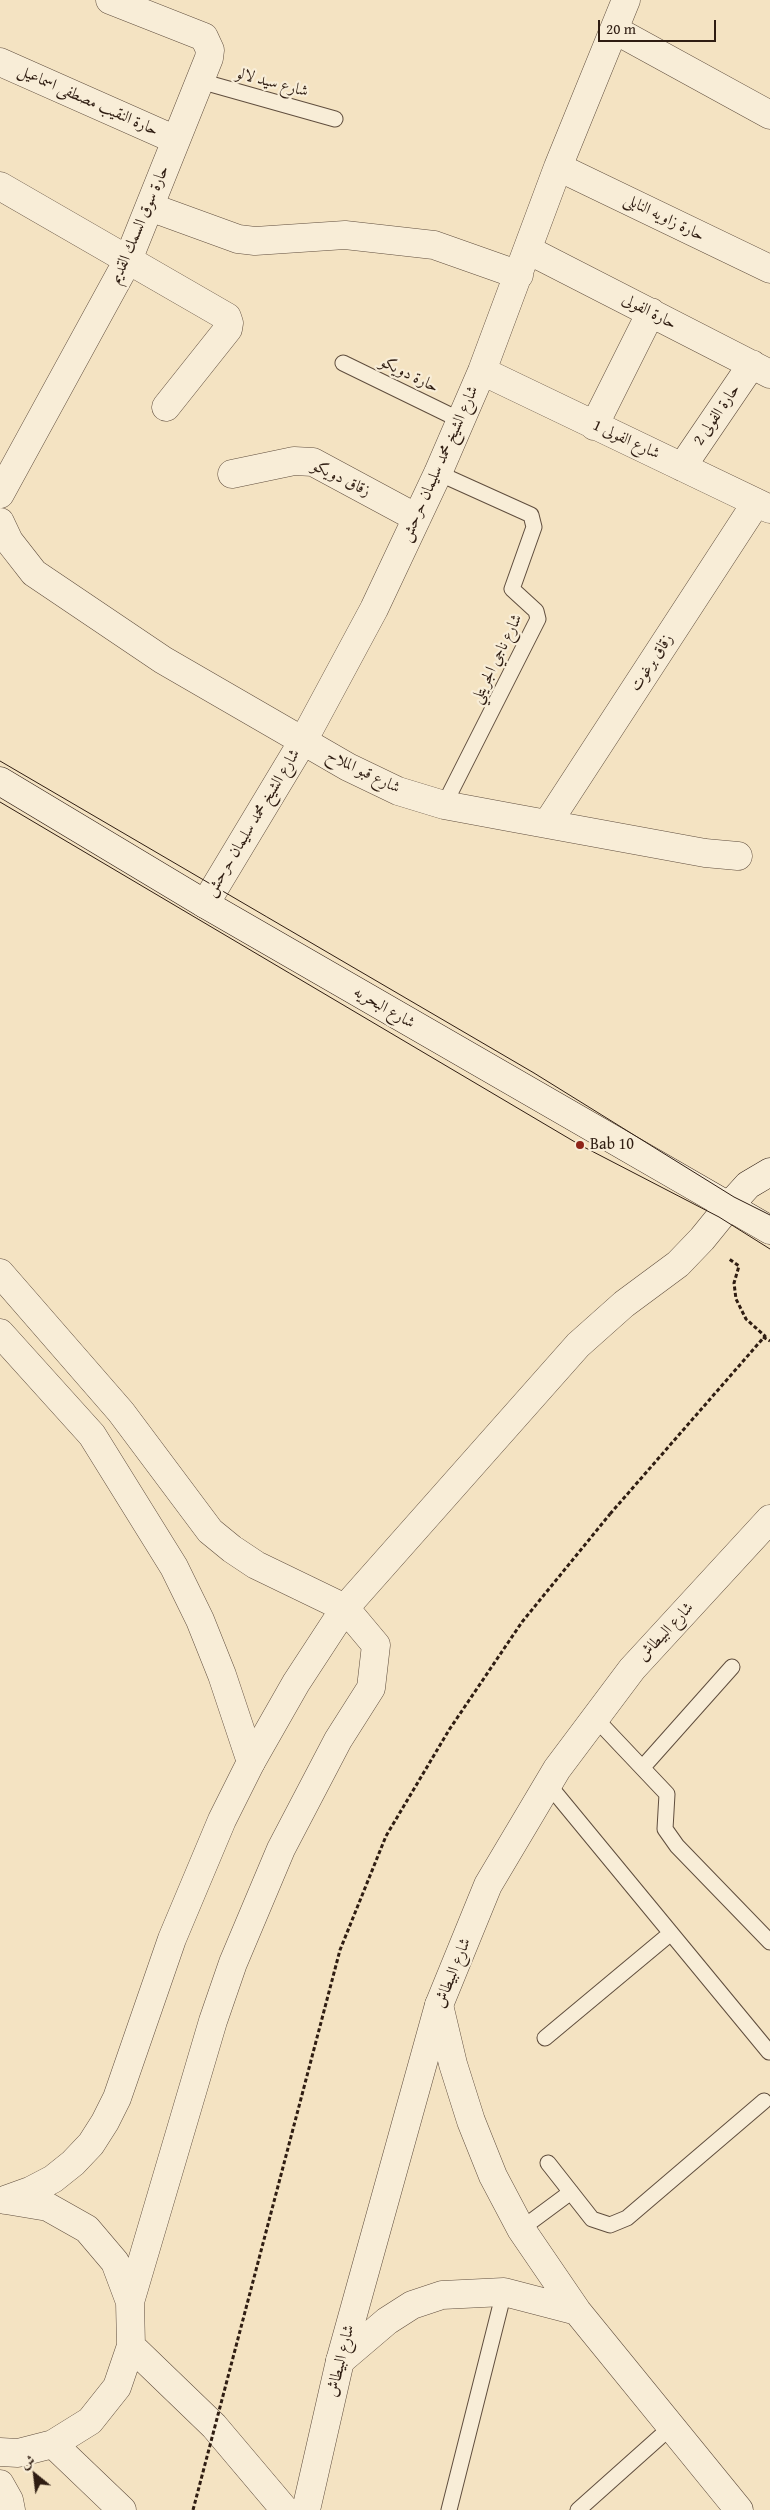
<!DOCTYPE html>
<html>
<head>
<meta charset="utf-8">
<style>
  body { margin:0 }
  #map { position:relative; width:770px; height:2510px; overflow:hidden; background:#f4e3c2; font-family:"Gentium Book Plus",Amiri,serif }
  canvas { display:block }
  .north { position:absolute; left:10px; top:2450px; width:50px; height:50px; -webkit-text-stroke:4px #f8edd7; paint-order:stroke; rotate:331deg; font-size:14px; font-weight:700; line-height:20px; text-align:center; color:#2f1d12 }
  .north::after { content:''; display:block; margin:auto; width:18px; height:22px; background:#2f1d12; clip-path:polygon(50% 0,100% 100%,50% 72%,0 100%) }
  .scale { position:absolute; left:598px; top:20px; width:118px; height:22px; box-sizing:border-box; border:2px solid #2f1d12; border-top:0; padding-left:6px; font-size:15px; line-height:18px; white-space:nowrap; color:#2f1d12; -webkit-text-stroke:4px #f8edd7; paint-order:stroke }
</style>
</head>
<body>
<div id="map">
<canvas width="770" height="2510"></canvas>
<div class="north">ش</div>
<div class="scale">20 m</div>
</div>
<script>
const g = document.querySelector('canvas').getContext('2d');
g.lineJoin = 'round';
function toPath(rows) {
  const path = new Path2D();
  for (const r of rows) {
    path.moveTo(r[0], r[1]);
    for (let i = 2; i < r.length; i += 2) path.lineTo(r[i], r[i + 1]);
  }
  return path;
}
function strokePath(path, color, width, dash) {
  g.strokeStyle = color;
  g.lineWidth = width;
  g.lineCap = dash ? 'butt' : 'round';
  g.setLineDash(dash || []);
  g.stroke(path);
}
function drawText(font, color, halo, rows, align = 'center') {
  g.font = font + ' "Gentium Book Plus",Amiri,serif';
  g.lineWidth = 4.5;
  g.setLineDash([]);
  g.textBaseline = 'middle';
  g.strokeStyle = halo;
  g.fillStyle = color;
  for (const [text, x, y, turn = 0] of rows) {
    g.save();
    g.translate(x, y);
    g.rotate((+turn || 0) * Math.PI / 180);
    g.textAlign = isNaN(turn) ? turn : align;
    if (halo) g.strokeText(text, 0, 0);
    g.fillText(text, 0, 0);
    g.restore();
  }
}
const service = toPath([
  [200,81,335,119],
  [343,363,460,420],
  [438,473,531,515,534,527,512,589,536,611,538,619,444,805],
  [595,1718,667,1794,665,1829,677,1846,770,1942],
  [643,1767,732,1667],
  [548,1784,769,2052],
  [545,2038,671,1933],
  [548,2163,592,2219,610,2225,627,2218,764,2101],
  [521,2229,571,2192],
  [449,2510,504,2292],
  [578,2510,671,2427]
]);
const minor = toPath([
  [615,30,770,115],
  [0,62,176,140],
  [558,167,770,269],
  [0,186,227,317,229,323,228,329,166,407],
  [150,207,238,239,255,241,345,235,434,245,519,275],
  [528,250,770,374],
  [482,371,770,509],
  [594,426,651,312],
  [682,467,752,364],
  [232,474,294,461,313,462,417,518],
  [0,494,128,260,209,58,210,50,204,37,110,0],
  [0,522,9,541,34,573,163,660,348,767,398,791,444,805,514,818,705,853,738,856],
  [547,824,756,503],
  [205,904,303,741,374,609,438,473,482,371,558,167,626,0],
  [0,1273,121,1412,210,1531,232,1549,256,1565,345,1608],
  [0,1333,92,1435,174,1567,200,1620,222,1675,251,1762],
  [439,2005,453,2064,471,2121,493,2176,521,2229,577,2311,739,2510],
  [340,2361,387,2321,412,2305,442,2295,504,2292,577,2311],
  [0,2484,9,2500,11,2510]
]);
const tertiary = toPath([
  [5,2200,30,2191,53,2179,73,2163,91,2144,105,2122,117,2098,172,1939,222,1820,251,1762,296,1683,345,1608,578,1345,624,1304,678,1264,702,1239,728,1207],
  [130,2302,213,2021,233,1963,281,1849,338,1740,371,1688,376,1645,345,1608],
  [131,2346,214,2426,285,2510],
  [53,2444,122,2510],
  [0,2452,18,2453,53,2444,90,2421,117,2387,131,2346,130,2302,115,2262,87,2229,48,2207,6,2200],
  [306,2510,340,2361,439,2005,488,1885,557,1769,632,1669,770,1519]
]);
const secondary = toPath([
  [0,781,205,904,770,1230],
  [728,1207,748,1185,770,1172]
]);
strokePath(service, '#604e3e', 17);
strokePath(minor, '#604e3e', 29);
strokePath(tertiary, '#604e3e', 29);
strokePath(secondary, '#2f1d12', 29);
strokePath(toPath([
  [763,1337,770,1341],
  [610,1514,765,1336,746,1319,736,1299,734,1283,739,1266,729,1259]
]), '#2f1d12', 3, [4, 2.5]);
strokePath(service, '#f8edd7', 15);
strokePath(minor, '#f8edd7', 28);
strokePath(tertiary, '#f8edd7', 28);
strokePath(secondary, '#f8edd7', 28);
strokePath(toPath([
  [0,761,534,1073,734,1197,770,1215],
  [0,802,580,1145,719,1217,770,1249]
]), '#2f1d12', 1);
strokePath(toPath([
  [193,2510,340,1950,386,1836,449,1730,522,1622,610,1514]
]), '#2f1d12', 3, [4, 2.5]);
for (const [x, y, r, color] of [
  [580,1145,5,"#8f2418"]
]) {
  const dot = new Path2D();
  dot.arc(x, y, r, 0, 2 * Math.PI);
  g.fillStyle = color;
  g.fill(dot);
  strokePath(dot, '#f8edd7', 2);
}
drawText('16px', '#2f1d12', '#f8edd7', [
  ["شارع سيد لالو",272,83,15],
  ["حارة النقيب مصطفى اسماعيل",88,101,24],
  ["حارة زاويه النابلى",664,218,26],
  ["حارة سوق السمك القديم",140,225,-67],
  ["حارة الفولى",649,312,27],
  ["حارة دويكو",409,375,26],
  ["حارة الفولى 2",717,415,-56],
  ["شارع الفولى 1",626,440,25],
  ["شارع الشيخ محمد سليمان حرحش",440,464,-66],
  ["زقاق دويكو",341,479,26],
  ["شارع ناجي الجريتلي",497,659,-64],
  ["زقاق برغوت",652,663,-57],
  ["شارع قبو الملاح",363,772,26],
  ["شارع الشيخ محمد سليمان حرحش",253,823,-59],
  ["شارع البحريه",384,1008,30],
  ["شارع البيطاش",666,1632,-47],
  ["شارع البيطاش",453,1973,-68],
  ["شارع البيطاش",341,2361,-76]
]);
drawText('16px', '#2f1d12', '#f8edd7', [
  ["Bab 10",590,1145]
], 'left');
</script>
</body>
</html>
